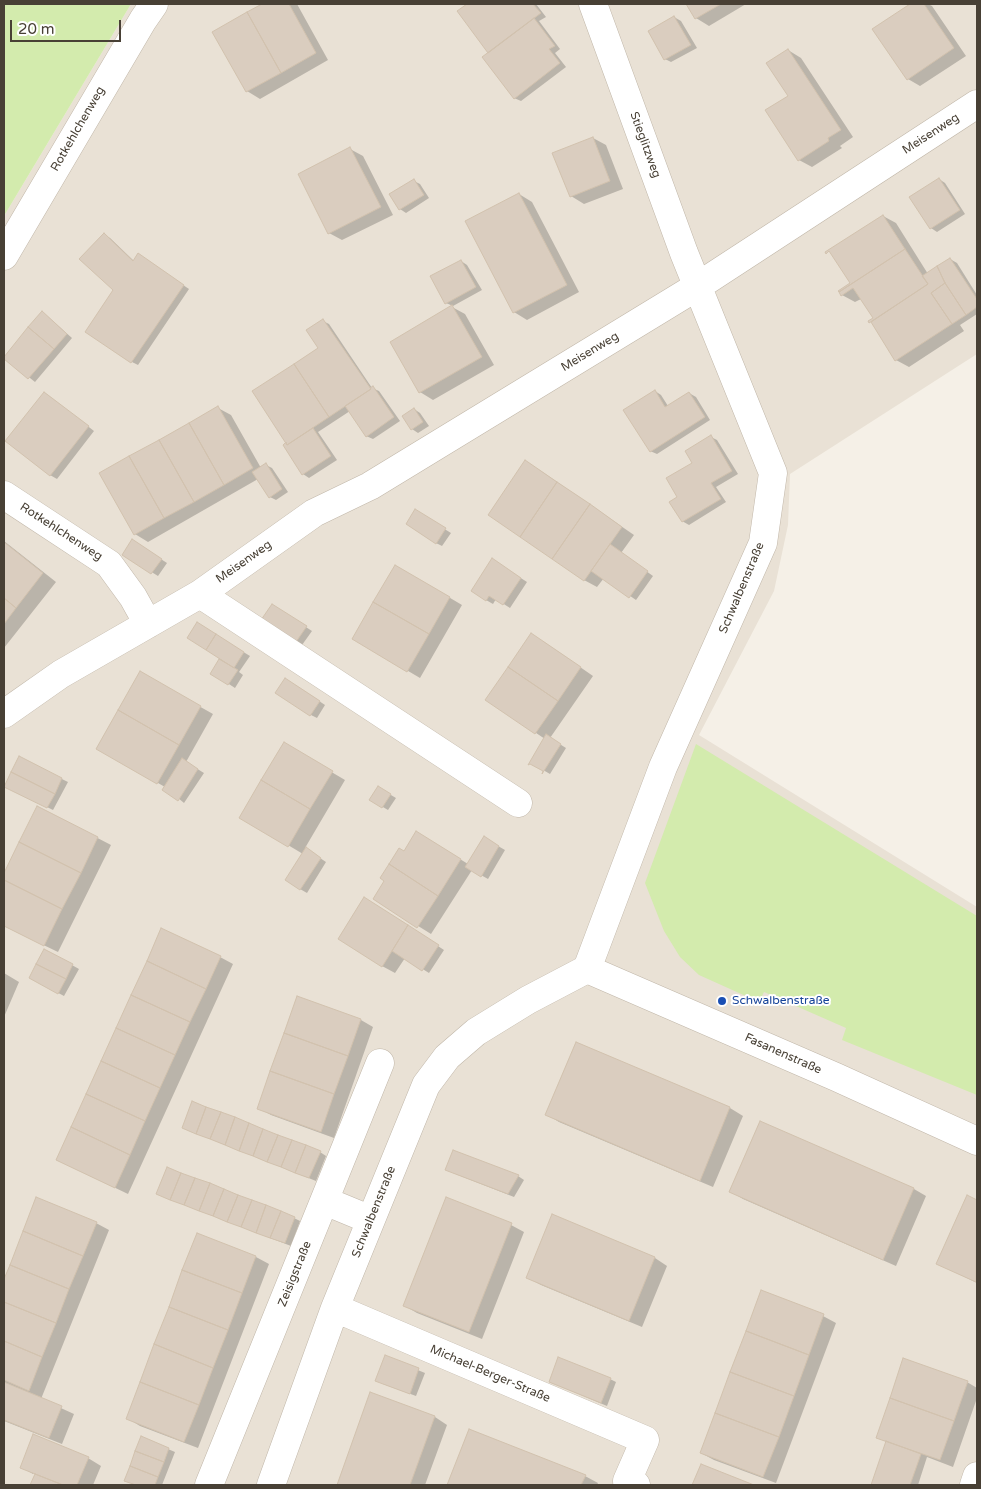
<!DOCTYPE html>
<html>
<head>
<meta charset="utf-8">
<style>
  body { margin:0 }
  #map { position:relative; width:981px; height:1489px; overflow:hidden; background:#f5f0e7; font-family:"Varela Round",sans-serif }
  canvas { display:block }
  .frame { position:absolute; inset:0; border:5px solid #484035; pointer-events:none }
  .scale { position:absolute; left:10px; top:20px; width:111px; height:22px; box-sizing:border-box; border:2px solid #484035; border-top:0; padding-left:6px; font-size:15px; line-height:18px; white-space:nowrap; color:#484035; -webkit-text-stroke:4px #fff; paint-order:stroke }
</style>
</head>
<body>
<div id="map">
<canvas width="981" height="1489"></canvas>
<div class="frame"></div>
<div class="scale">20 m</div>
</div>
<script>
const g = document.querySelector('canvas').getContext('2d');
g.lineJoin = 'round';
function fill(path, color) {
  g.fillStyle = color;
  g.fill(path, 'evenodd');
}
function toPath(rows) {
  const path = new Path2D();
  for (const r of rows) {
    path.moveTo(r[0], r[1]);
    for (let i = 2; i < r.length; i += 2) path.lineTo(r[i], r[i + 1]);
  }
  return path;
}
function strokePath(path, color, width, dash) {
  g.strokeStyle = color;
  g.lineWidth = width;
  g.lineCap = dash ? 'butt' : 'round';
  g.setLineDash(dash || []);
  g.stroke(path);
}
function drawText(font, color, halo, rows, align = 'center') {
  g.font = font + ' "Varela Round",sans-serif';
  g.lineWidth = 4;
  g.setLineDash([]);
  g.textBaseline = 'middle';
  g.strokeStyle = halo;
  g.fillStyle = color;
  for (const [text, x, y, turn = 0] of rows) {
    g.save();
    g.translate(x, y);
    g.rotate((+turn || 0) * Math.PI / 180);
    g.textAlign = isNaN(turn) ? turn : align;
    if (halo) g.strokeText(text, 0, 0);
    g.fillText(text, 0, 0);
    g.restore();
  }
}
fill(toPath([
  [131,4,977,4,977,354,790,474,788,525,774,591,699,735,977,907,977,1485,4,1485,4,216]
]), '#e9e1d5');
fill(toPath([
  [4,4,131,4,4,216],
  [696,744,977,916,977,1095,842,1040,846,1028,764,992,759,1002,699,975,680,957,664,931,645,883]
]), '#d3ebad');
fill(toPath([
  [265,4,297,4,328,60,260,99,247,91,214,32],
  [469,4,536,4,546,17,539,21,560,49,555,53,566,67,521,101,514,98,489,53,459,11],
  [687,4,746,4,709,26,696,18],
  [912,4,928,4,932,6,966,56,920,86,908,79,874,30],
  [674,17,681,21,697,48,671,62,665,59],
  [788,50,801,58,853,137,840,146,842,148,812,167,799,160,789,96],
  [593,138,606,145,623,189,584,204,571,196],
  [350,149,363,156,393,215,342,240,329,233],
  [939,179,945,183,965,214,937,232,931,228],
  [414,181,420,184,429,198,406,213,400,209],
  [519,194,532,202,579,292,527,320,514,312,467,222],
  [883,216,896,223,928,274,950,259,957,263,977,295,977,314,960,325,964,331,909,367,896,360,871,320,874,318,861,299,855,302,842,295,852,283],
  [104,235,110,238,134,261,144,259,189,289,138,365,132,362,114,290],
  [461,261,467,265,482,290,453,306,446,303],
  [452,307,465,314,494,365,433,400,420,392],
  [48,317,72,338,35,382,5,358],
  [323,321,329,324,372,388,379,391,400,421,373,439,366,436,350,411,318,432,337,460,309,478,303,474,285,445,319,349],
  [655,391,661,395,668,406,689,393,696,397,710,420,657,454,650,451],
  [45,393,94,431,57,479,50,475],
  [218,408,231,415,261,468,266,465,272,468,288,492,276,500,270,497,258,479,148,542,135,534],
  [414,409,420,413,429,426,418,433,412,429],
  [711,437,717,440,738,474,716,487,726,502,689,525,682,521,679,498,693,463],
  [538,469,634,535,621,553,653,576,636,600,604,578,597,587,584,580],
  [415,511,451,533,442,546,436,543],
  [4,541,56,582,4,648],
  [139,545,167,563,158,576,124,555],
  [499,564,527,582,510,608,496,599,493,604,486,600],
  [396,566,462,605,420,678,354,639],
  [278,609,312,631,302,645,296,641],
  [197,624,250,656,239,672,243,675,235,688,212,673,221,658],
  [544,642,593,676,550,738,566,748,550,774,531,763,545,739,487,700],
  [140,673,213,714,186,762,204,773,184,803,165,787,97,748],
  [292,683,325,705,317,718,311,715],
  [284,744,345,780,305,848,326,862,307,893,300,889,303,854,241,817],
  [19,758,68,782,53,810,11,789],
  [379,788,396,798,388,810,371,800],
  [38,807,111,845,58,952,4,926,4,876],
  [484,838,505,850,488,879,472,870,431,934,375,899,404,852,429,840,468,864],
  [377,906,444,950,429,973,405,958,395,973,382,966],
  [45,950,79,969,64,996,30,978],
  [220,957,233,964,128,1194,57,1160],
  [4,973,19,982,4,1017],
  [361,1020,373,1027,334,1138,271,1115,258,1108],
  [576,1043,730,1108,743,1116,713,1187,559,1122,546,1114],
  [760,1122,914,1189,926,1196,896,1266,743,1199,730,1191],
  [183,1128,320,1152,326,1156,316,1181],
  [454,1151,518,1176,524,1180,514,1197,453,1173],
  [164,1197,294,1218,300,1221,291,1246],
  [968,1197,977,1201,977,1283,937,1263],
  [37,1199,96,1223,109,1230,41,1399,74,1414,62,1444,4,1421,4,1282],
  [553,1216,655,1258,667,1266,642,1327,541,1285,528,1278],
  [511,1225,524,1232,482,1339,417,1313,405,1306],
  [198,1235,256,1257,269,1264,198,1448,140,1426,127,1418],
  [823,1316,836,1323,776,1483,714,1460,701,1453],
  [386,1357,425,1373,416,1396,383,1384],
  [610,1379,616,1382,607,1406,550,1382],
  [967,1382,977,1388,977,1398,953,1467,927,1457,918,1485,872,1485,887,1442,878,1437],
  [371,1394,435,1417,447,1425,425,1485,338,1485],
  [470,1430,585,1476,598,1483,597,1485,448,1485],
  [142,1438,175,1452,162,1485,136,1485,132,1484],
  [88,1458,101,1466,93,1485,31,1485,35,1476,40,1477,41,1475,33,1472,33,1474,21,1467],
  [702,1465,751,1485,695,1485,694,1484]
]), '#0003');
const building = toPath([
  [262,4,289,4,316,53,281,73,247,12,262,4],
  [467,4,533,4,541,13,488,53,457,11,467,4],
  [686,4,721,4,695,19,686,4],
  [910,4,924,4,954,48,907,80,872,29,910,4],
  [247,12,281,73,246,92,212,32,247,12],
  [674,16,691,45,664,60,648,31,674,16],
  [534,18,555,46,549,49,560,63,514,99,482,57,534,18],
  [788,49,841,130,828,138,829,141,798,161,765,110,788,96,766,63,788,49],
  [593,137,610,181,570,197,552,153,593,137],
  [350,147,381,207,328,234,298,174,350,147],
  [939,178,960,210,930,229,909,197,939,178],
  [414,179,424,195,399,210,389,194,414,179],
  [519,193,567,285,513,313,465,221,519,193],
  [883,215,905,249,839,292,838,291,850,283,829,251,826,254,825,252,883,215],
  [104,233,133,261,138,253,184,285,131,363,85,332,113,290,79,259,104,233],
  [905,249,928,284,869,323,868,321,873,318,853,288,841,296,839,292,905,249],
  [950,258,977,299,977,307,966,315,945,283,937,266,950,258],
  [461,260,476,287,445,304,430,276,461,260],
  [937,266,945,283,931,293,952,324,895,361,871,322,928,284,922,276,937,266],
  [945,283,966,315,952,324,931,293,945,283],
  [452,305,482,357,419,393,390,342,452,305],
  [42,311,67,334,54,349,28,327,42,311],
  [323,319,371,389,329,417,294,364,318,348,306,330,323,319],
  [28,327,54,349,28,379,4,359,4,357,28,327],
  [294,364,329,417,287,445,252,391,294,364],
  [373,386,394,417,366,437,345,406,371,389,370,388,373,386],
  [655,390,665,407,689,392,705,417,650,452,623,410,655,390],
  [44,392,89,426,50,476,5,441,44,392],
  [218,406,253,468,224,485,189,423,218,406],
  [414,408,423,422,411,430,402,416,414,408],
  [189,423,224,485,194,502,159,440,189,423],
  [313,428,331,456,302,475,283,445,286,442,287,445,313,428],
  [711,435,732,471,711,483,721,499,682,522,669,502,677,497,666,478,692,463,685,451,711,435],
  [159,440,194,502,164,518,129,456,159,440],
  [129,456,164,518,134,535,99,473,129,456],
  [525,460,557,482,520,537,488,515,525,460],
  [266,463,282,489,269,498,252,472,266,463],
  [557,482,590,504,552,559,520,537,557,482],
  [590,504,622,527,584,581,552,559,590,504],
  [415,509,446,528,436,544,406,524,415,509],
  [132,539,162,559,151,574,122,555,132,539],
  [4,542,43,573,16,608,4,598,4,542],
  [610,544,648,571,629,598,591,571,610,544],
  [492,558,521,578,503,605,489,596,486,601,471,591,492,558],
  [395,565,450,597,429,634,373,602,395,565],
  [4,598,16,608,4,624,4,598],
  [373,602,429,634,407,672,352,639,373,602],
  [272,604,307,626,296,642,261,620,272,604],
  [197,622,216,634,206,650,187,638,197,622],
  [531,633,581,667,558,701,508,667,531,633],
  [216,634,244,652,234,668,206,650,216,634],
  [219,659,238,670,228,685,210,674,219,659],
  [508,667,558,701,535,734,485,700,508,667],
  [140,671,201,706,179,745,118,710,140,671],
  [285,678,320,701,310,716,275,693,285,678],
  [118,710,179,745,157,784,96,749,118,710],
  [546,734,561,744,542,774,543,771,530,764,528,765,546,734],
  [284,742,333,771,310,809,261,780,284,742],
  [19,756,62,778,55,794,11,772,19,756],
  [182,758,198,769,178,801,162,790,182,758],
  [11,772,55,794,47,808,4,787,11,772],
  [261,780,310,809,288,847,239,818,261,780],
  [378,786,391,794,382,808,369,800,378,786],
  [37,806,98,837,81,873,19,842,37,806],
  [416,831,461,859,438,896,389,864,399,848,404,851,416,831],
  [484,836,499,846,481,877,465,867,484,836],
  [19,842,81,873,62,909,4,880,4,873,19,842],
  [306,847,321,858,300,890,285,880,306,847],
  [389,864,438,896,417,928,373,899,384,881,380,878,389,864],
  [4,880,62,909,44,946,4,926,4,880],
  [364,897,408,925,382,967,338,939,364,897],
  [408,925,439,945,422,971,392,951,408,925],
  [161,928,221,956,206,989,147,961,161,928],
  [44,949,73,964,66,979,36,964,44,949],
  [147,961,206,989,190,1022,131,995,147,961],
  [36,964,66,979,58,994,29,978,36,964],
  [131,995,190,1022,175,1055,116,1028,131,995],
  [297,996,361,1019,348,1056,284,1033,297,996],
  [116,1028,175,1055,160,1088,101,1061,116,1028],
  [284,1033,348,1056,334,1094,270,1071,284,1033],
  [576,1042,730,1107,700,1181,545,1115,576,1042],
  [101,1061,160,1088,145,1121,86,1094,101,1061],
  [270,1071,334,1094,321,1132,257,1109,270,1071],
  [86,1094,145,1121,130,1155,71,1127,86,1094],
  [192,1101,206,1107,196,1134,182,1128,192,1101],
  [206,1107,221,1112,210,1139,196,1134,206,1107],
  [221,1112,235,1117,225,1145,210,1139,221,1112],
  [235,1117,249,1123,239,1151,225,1145,235,1117],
  [760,1121,914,1188,883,1260,729,1192,760,1121],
  [249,1123,263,1129,253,1156,239,1151,249,1123],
  [71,1127,130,1155,115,1188,56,1160,71,1127],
  [263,1129,278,1135,267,1162,253,1156,263,1129],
  [278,1135,292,1140,281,1167,267,1162,278,1135],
  [292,1140,306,1145,295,1173,281,1167,292,1140],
  [306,1145,321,1151,309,1178,295,1173,306,1145],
  [453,1150,519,1175,508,1194,445,1170,453,1150],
  [167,1167,181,1173,170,1200,156,1194,167,1167],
  [181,1173,195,1178,184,1205,170,1200,181,1173],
  [195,1178,210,1183,199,1211,184,1205,195,1178],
  [210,1183,224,1189,213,1216,199,1211,210,1183],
  [224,1189,238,1195,227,1222,213,1216,224,1189],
  [238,1195,252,1200,241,1227,227,1222,238,1195],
  [967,1195,977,1200,976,1282,936,1264,967,1195],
  [36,1197,97,1222,83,1256,23,1231,36,1197],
  [446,1197,512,1223,469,1332,403,1306,446,1197],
  [252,1200,266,1205,256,1233,241,1227,252,1200],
  [266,1205,281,1211,270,1238,256,1233,266,1205],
  [281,1211,295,1217,285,1243,270,1238,281,1211],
  [552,1214,655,1257,629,1321,526,1278,552,1214],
  [23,1231,83,1256,69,1289,10,1265,23,1231],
  [197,1233,256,1256,242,1293,182,1270,197,1233],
  [10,1265,69,1289,56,1323,4,1302,4,1279,10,1265],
  [182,1270,242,1293,228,1330,169,1307,182,1270],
  [761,1290,824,1314,809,1355,746,1331,761,1290],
  [4,1302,56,1323,42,1357,4,1341,4,1302],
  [169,1307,228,1330,213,1368,154,1344,169,1307],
  [746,1331,809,1355,794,1396,730,1372,746,1331],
  [4,1341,42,1357,29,1391,4,1380,4,1341],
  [154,1344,213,1368,199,1405,140,1382,154,1344],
  [385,1355,419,1368,410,1394,375,1381,385,1355],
  [558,1357,611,1378,601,1403,549,1382,558,1357],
  [903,1358,968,1381,954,1421,890,1398,903,1358],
  [730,1372,794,1396,779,1437,715,1413,730,1372],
  [4,1382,62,1406,49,1438,4,1420,4,1382],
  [140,1382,199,1405,184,1442,126,1419,140,1382],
  [370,1392,435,1416,410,1485,337,1485,370,1392],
  [890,1398,954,1421,940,1460,876,1438,890,1398],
  [715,1413,779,1437,763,1477,700,1453,715,1413],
  [469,1429,586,1475,581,1485,447,1485,469,1429],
  [33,1434,89,1457,77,1485,63,1485,20,1468,33,1434],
  [141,1436,169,1448,164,1462,135,1451,141,1436],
  [886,1441,921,1454,910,1485,871,1485,886,1441],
  [135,1451,164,1462,158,1477,130,1466,135,1451],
  [701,1464,754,1485,692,1485,701,1464],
  [130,1466,158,1477,155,1485,136,1485,124,1481,130,1466],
  [35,1474,63,1485,30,1485,35,1474]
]);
fill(building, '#dacdbf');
strokePath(building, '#d2c2ae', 1);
const minor = toPath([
  [4,256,143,20,154,4],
  [4,495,109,564,133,597,148,624],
  [200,594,518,803],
  [4,714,61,674,200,594,314,513,370,486,698,286,977,104],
  [587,969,836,1077,977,1141],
  [325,1201,371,1220],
  [335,1308,645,1440,627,1481,636,1485],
  [209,1485,380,1063],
  [271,1485,335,1308,426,1085,447,1057,476,1032,528,1000,587,969,663,767,763,543,773,473,684,253,593,4],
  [974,1485,977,1476]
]);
strokePath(minor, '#c1b7a9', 29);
strokePath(minor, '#fff', 28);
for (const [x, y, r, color] of [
  [722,1001,5,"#1a4fb4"]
]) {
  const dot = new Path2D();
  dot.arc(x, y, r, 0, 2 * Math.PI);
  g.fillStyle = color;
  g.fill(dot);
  strokePath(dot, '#fff', 2);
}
drawText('12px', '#484035', '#fff', [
  ["Rotkehlchenweg",78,129,-60],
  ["Meisenweg",931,134,-33],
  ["Stieglitzweg",645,145,70],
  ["Meisenweg",590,352,-31],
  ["Rotkehlchenweg",61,532,33],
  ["Meisenweg",244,562,-35],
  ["Schwalbenstraße",742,588,-67],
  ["Fasanenstraße",783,1054,24],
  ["Schwalbenstraße",374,1212,-68],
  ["Zeisigstraße",295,1274,-68],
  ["Michael-Berger-Straße",490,1374,23]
]);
drawText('12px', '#164399', '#fff', [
  ["Schwalbenstraße",732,1001]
], 'left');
</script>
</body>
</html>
